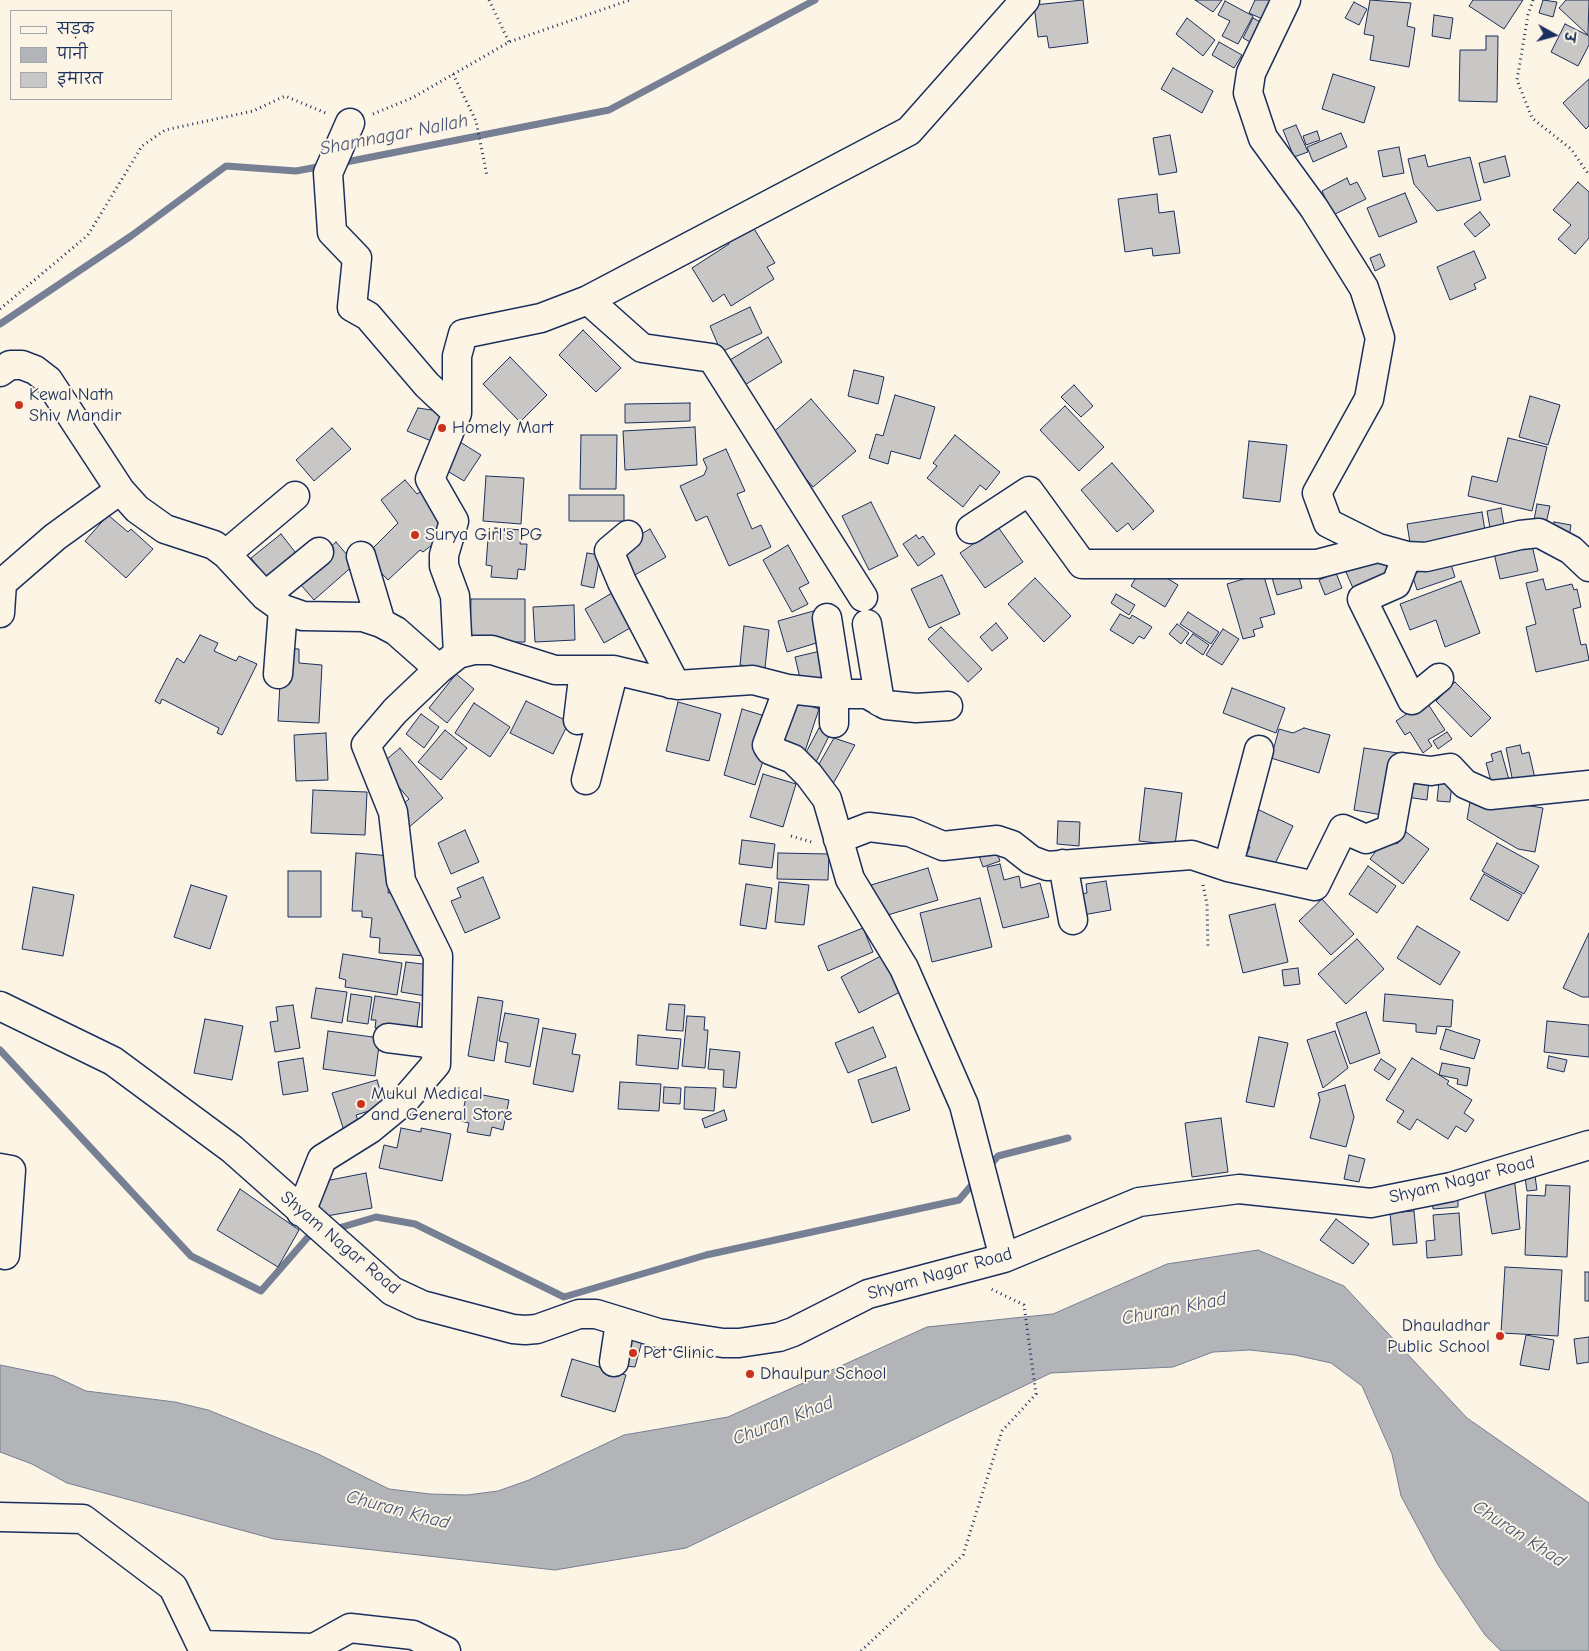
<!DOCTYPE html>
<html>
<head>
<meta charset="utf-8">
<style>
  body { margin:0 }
  #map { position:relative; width:1589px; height:1651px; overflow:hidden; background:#fcf5e5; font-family:"Comic Neue","Playpen Sans Deva",sans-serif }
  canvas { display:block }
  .legend { position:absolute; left:10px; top:10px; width:162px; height:90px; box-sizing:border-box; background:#fcf5e5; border:1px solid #a2a6af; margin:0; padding:6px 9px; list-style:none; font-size:15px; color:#1b2f5e }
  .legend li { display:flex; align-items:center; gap:10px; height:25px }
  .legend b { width:25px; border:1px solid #a2a6af }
  .north { position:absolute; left:1529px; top:10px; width:50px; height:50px; -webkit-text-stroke:4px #fcf5e5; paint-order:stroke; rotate:97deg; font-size:14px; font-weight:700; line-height:20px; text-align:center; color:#1b2f5e }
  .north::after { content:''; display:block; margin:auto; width:18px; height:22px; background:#1b2f5e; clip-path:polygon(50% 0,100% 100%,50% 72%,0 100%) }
</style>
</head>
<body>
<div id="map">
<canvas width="1589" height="1651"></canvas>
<ul class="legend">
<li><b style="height:6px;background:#fcf5e5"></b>सड़क</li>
<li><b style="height:14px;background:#b2b4b8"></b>पानी</li>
<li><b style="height:14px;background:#c8c7c6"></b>इमारत</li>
</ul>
<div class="north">उ</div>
</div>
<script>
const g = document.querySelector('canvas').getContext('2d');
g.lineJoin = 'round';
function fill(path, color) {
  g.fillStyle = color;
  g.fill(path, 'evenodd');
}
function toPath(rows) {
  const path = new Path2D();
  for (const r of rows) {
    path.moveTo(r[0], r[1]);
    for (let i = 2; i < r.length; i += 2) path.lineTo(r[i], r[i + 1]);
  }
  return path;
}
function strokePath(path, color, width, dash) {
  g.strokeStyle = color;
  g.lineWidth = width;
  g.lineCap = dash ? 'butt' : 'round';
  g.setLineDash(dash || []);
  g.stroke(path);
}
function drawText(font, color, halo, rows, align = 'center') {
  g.font = font + ' "Comic Neue",sans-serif';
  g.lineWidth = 4;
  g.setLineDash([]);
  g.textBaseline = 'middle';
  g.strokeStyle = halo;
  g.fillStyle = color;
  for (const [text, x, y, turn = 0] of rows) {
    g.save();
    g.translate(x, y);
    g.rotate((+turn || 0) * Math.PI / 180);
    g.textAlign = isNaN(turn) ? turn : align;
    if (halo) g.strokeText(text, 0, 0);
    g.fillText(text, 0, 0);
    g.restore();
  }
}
const water = toPath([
  [1258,1250,1344,1286,1467,1418,1589,1503,1589,1651,1501,1651,1485,1635,1438,1565,1401,1496,1392,1454,1362,1386,1331,1363,1295,1355,1250,1350,1213,1352,1173,1367,1051,1373,686,1548,555,1570,274,1539,67,1483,32,1464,0,1452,0,1365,54,1376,86,1391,175,1402,208,1410,318,1454,389,1489,430,1494,467,1495,498,1491,529,1480,624,1435,728,1417,927,1327,1053,1314,1167,1264,1258,1250]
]);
fill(water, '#b2b4b8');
strokePath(water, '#767f94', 1);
strokePath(toPath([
  [341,163,609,110,815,0],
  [0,324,131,236,226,166,296,171,323,166],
  [0,1050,191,1256,261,1291,308,1237,317,1234],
  [987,1169,998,1156,1068,1138],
  [332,1230,376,1217,415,1224,564,1297,706,1255,959,1200,976,1180]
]), '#767f94', 7);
const building = toPath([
  [1083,0,1088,43,1049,48,1047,36,1038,37,1034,5,1083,0],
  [1195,0,1222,0,1213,12,1195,0],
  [1255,0,1278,0,1269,22,1249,13,1255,0],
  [1370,0,1411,3,1407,26,1415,28,1409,67,1370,60,1374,36,1364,34,1370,0],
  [1473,0,1523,0,1504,29,1469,6,1473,0],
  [1543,0,1557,2,1553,17,1539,13,1543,0],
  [1566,0,1589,0,1588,35,1559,8,1566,0],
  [1225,1,1253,16,1238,44,1222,36,1230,21,1218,15,1225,1],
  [1354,2,1367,9,1359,25,1345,18,1354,2],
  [1434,15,1453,18,1450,39,1432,36,1434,15],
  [1187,18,1215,40,1203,56,1176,34,1187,18],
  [1253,18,1269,27,1259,47,1243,38,1253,18],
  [1565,24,1589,36,1589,45,1578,66,1551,52,1565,24],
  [1486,36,1498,36,1497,102,1459,101,1460,50,1486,50,1486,36],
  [1219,42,1242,55,1234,68,1212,55,1219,42],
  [1173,68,1213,91,1202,113,1161,89,1173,68],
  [1333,74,1375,87,1364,123,1322,109,1333,74],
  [1589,79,1589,126,1586,129,1563,103,1589,79],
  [1296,125,1308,152,1294,157,1283,130,1296,125],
  [1317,131,1320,140,1306,145,1303,136,1317,131],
  [1341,133,1347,147,1313,162,1307,147,1341,133],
  [1170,135,1177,172,1159,175,1153,138,1170,135],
  [1399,147,1404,173,1383,177,1378,151,1399,147],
  [1425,155,1428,167,1470,157,1481,200,1437,211,1414,184,1408,159,1425,155],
  [1505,156,1510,176,1484,183,1479,163,1505,156],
  [1347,178,1350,185,1357,182,1366,199,1333,215,1322,191,1347,178],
  [1578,182,1589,192,1589,238,1575,254,1558,239,1571,225,1553,210,1578,182],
  [1405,193,1417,222,1379,237,1367,208,1405,193],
  [1157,194,1159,213,1174,211,1180,253,1153,256,1152,248,1125,252,1118,199,1157,194],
  [1480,212,1490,225,1475,237,1464,224,1480,212],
  [750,222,775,263,767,267,774,279,731,306,724,294,713,302,692,268,729,244,725,237,750,222],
  [1474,251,1486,278,1474,284,1476,289,1450,300,1437,267,1474,251],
  [1380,254,1385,266,1375,271,1370,258,1380,254],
  [750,307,762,333,721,352,710,326,750,307],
  [583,330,621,368,596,392,559,355,583,330],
  [768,337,782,362,740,388,725,363,768,337],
  [510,357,547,395,520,422,483,384,510,357],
  [854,370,884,377,878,404,848,396,854,370],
  [1074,385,1093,406,1081,417,1061,397,1074,385],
  [895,395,935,407,920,459,891,451,888,464,869,458,876,434,883,436,895,395],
  [1530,396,1560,405,1548,445,1519,437,1530,396],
  [811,399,856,451,813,487,769,436,811,399],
  [690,403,690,421,625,423,625,404,690,403],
  [1065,406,1104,447,1079,471,1040,430,1065,406],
  [418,408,452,413,441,445,407,431,418,408],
  [695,427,697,465,625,470,623,431,695,427],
  [332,428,351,449,314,481,296,460,332,428],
  [581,435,617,435,616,489,580,489,581,435],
  [955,435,1000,472,986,490,980,485,963,507,927,478,937,466,933,463,955,435],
  [1508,438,1547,447,1532,511,1468,496,1472,476,1497,482,1508,438],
  [1249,441,1287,445,1280,502,1243,498,1249,441],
  [460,442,481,455,464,481,444,469,460,442],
  [726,449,745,491,737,494,752,529,761,525,771,547,729,566,707,516,696,521,680,486,704,475,707,468,703,459,726,449],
  [1112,463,1154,511,1133,530,1128,523,1117,532,1081,490,1112,463],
  [486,476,524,478,521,524,483,521,486,476],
  [405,480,417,494,425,489,447,527,442,537,423,552,420,550,388,580,365,556,398,523,381,500,405,480],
  [569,495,624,495,624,521,569,521,569,495],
  [871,502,898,556,869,570,842,516,871,502],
  [1537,504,1550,506,1546,523,1534,520,1537,504],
  [1501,508,1504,525,1490,528,1487,511,1501,508],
  [1482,512,1486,537,1411,549,1407,524,1482,512],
  [108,515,128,532,131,529,153,549,126,578,85,541,108,515],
  [1554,522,1571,525,1569,537,1552,533,1554,522],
  [998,527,1023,562,985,588,960,553,998,527],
  [495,528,522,530,520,544,527,544,525,570,518,569,517,579,491,577,492,566,486,565,488,539,494,539,495,528],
  [650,529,666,557,628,579,612,551,650,529],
  [281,534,302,561,272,585,251,558,281,534],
  [916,535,919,539,923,536,935,554,918,566,903,544,916,535],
  [1531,541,1538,571,1500,579,1493,549,1531,541],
  [336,542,355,564,314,600,295,578,336,542],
  [788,545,809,583,799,588,808,604,792,612,763,560,788,545],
  [587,553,600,555,594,588,581,585,587,553],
  [1383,556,1393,578,1356,595,1346,572,1383,556],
  [1450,561,1455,577,1417,590,1412,574,1450,561],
  [1144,564,1178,585,1165,607,1131,586,1144,564],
  [1296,567,1302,588,1277,595,1271,574,1296,567],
  [1263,573,1275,614,1260,618,1263,627,1253,630,1255,636,1243,639,1227,584,1263,573],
  [1336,573,1342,588,1325,595,1319,580,1336,573],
  [942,575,960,614,929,628,911,589,942,575],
  [1035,578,1071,616,1044,642,1008,604,1035,578],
  [1543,579,1546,590,1572,584,1574,590,1577,589,1581,607,1573,609,1581,645,1586,644,1589,660,1536,672,1526,627,1536,624,1526,583,1543,579],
  [1461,581,1480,633,1445,647,1436,620,1410,630,1400,604,1461,581],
  [617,590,637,624,604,643,585,609,617,590],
  [1116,594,1135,605,1129,615,1111,603,1116,594],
  [471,599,525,599,525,642,470,642,471,599],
  [574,605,575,640,535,642,533,607,574,605],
  [817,610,826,640,787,652,778,621,817,610],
  [1188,612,1219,632,1211,644,1180,624,1188,612],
  [1120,614,1130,619,1132,615,1152,627,1144,639,1139,636,1133,644,1110,630,1120,614],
  [996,623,1008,638,992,651,980,637,996,623],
  [1177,624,1189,633,1181,644,1169,634,1177,624],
  [744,626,769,630,765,668,740,665,744,626],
  [941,627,982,669,968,682,928,639,941,627],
  [1223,629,1239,639,1222,665,1206,655,1223,629],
  [1193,634,1209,645,1203,655,1186,643,1193,634],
  [200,635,218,643,214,651,236,661,239,656,257,664,222,735,217,733,219,728,162,699,160,704,155,701,177,658,184,663,200,635],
  [275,648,299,649,299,663,322,665,319,723,278,721,280,683,275,648],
  [825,650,833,684,803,691,795,657,825,650],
  [456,674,474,689,447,723,429,708,456,674],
  [1455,682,1491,718,1471,737,1436,701,1455,682],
  [1232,688,1285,708,1276,733,1223,713,1232,688],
  [791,699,819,709,802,760,775,745,791,699],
  [526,701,569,722,553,754,510,733,526,701],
  [1426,701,1445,730,1428,740,1432,746,1423,753,1410,732,1405,735,1396,721,1426,701],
  [678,702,721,714,709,761,666,751,678,702],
  [474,703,510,727,490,757,455,733,474,703],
  [742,709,765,716,755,755,764,758,755,785,724,775,742,709],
  [421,714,439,727,424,748,406,734,421,714],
  [819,728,830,734,812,770,802,760,819,728],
  [1304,728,1330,735,1319,773,1271,758,1279,729,1293,733,1304,728],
  [445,730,467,748,441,780,418,762,445,730],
  [1447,732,1452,739,1438,749,1433,741,1447,732],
  [326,733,328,780,296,781,294,735,326,733],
  [834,738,855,745,830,789,815,771,834,738],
  [1520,745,1522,754,1529,752,1536,783,1514,787,1506,748,1520,745],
  [400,748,443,798,408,828,395,811,409,799,380,765,400,748],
  [1364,748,1398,753,1388,816,1354,810,1364,748],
  [1501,751,1511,787,1494,792,1486,763,1493,761,1491,754,1501,751],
  [763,774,796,784,783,827,750,817,763,774],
  [1409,778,1429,780,1427,800,1406,797,1409,778],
  [1439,781,1452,783,1450,802,1437,801,1439,781],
  [1145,788,1182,793,1175,845,1139,841,1145,788],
  [313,790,367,792,365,835,311,833,313,790],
  [1471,796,1543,808,1535,852,1518,849,1467,819,1471,796],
  [1257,809,1293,826,1271,872,1244,859,1250,847,1241,843,1257,809],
  [1058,821,1080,822,1079,846,1057,844,1058,821],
  [465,830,479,862,451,874,438,843,465,830],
  [1406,832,1429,849,1403,884,1370,859,1387,836,1397,844,1406,832],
  [742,840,775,844,772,868,739,864,742,840],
  [1497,843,1539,866,1524,894,1482,871,1497,843],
  [995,847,1000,861,983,867,978,853,995,847],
  [356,853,391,856,388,893,398,893,427,956,379,953,380,938,370,937,372,918,362,917,362,911,352,911,356,853],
  [778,853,829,854,828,880,777,879,778,853],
  [1000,864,1004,880,1019,876,1021,888,1040,883,1049,917,1003,928,987,867,1000,864],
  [1368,866,1396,886,1377,913,1349,894,1368,866],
  [928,868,938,900,881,917,871,885,928,868],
  [288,871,321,871,321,917,288,917,288,871],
  [1484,874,1522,895,1508,921,1470,899,1484,874],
  [483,877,500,918,465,933,451,901,461,897,457,888,483,877],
  [1106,881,1111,910,1077,916,1074,895,1087,893,1086,884,1106,881],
  [779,882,809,885,804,925,775,922,779,882],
  [746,884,772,888,766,929,740,925,746,884],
  [191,885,227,896,210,949,174,937,191,885],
  [33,887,74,895,63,956,22,949,33,887],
  [980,898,992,947,932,962,920,913,980,898],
  [1322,899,1354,934,1331,955,1299,921,1322,899],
  [1275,904,1288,962,1243,973,1229,915,1275,904],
  [1417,926,1460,952,1440,985,1397,958,1417,926],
  [863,928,873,952,828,971,818,946,863,928],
  [1589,933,1589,997,1582,997,1563,988,1589,933],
  [1357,939,1384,969,1346,1004,1318,974,1357,939],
  [343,954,402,963,397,995,345,987,346,980,339,978,343,954],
  [881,956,900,992,859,1013,841,977,881,956],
  [406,962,431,965,426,996,401,992,406,962],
  [1298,968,1300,984,1284,986,1282,970,1298,968],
  [316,988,347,992,342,1023,311,1018,316,988],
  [351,994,372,997,368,1024,347,1021,351,994],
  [1385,994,1453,1000,1451,1027,1437,1026,1436,1034,1416,1032,1416,1024,1383,1021,1385,994],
  [375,996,420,1003,416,1034,375,1028,376,1020,371,1020,375,996],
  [478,997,503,1001,494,1061,468,1056,478,997],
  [669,1004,685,1005,683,1031,666,1030,669,1004],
  [293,1005,300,1048,275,1052,270,1022,278,1021,276,1007,293,1005],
  [1366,1012,1380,1053,1350,1064,1336,1023,1366,1012],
  [505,1013,539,1019,530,1067,505,1062,508,1043,499,1041,505,1013],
  [687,1016,705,1017,704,1030,708,1030,705,1068,682,1066,687,1016],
  [205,1019,243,1026,232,1080,194,1073,205,1019],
  [1547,1021,1589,1025,1589,1057,1544,1052,1547,1021],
  [873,1027,886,1057,848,1073,835,1043,873,1027],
  [543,1028,576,1034,572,1054,580,1055,573,1092,533,1084,543,1028],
  [1446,1029,1480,1040,1474,1059,1440,1049,1446,1029],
  [328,1031,380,1038,375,1076,323,1069,328,1031],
  [1335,1031,1348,1068,1323,1088,1307,1040,1335,1031],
  [638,1035,681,1039,678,1069,636,1065,638,1035],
  [1259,1037,1288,1043,1274,1107,1246,1102,1259,1037],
  [710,1049,740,1052,736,1088,723,1087,724,1070,708,1069,710,1049],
  [1549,1056,1567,1060,1564,1072,1547,1068,1549,1056],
  [303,1058,308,1091,283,1095,278,1062,303,1058],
  [1412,1058,1449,1081,1447,1084,1472,1100,1464,1113,1474,1120,1466,1132,1456,1126,1448,1139,1417,1119,1410,1130,1397,1122,1404,1111,1386,1100,1412,1058],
  [1381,1059,1396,1069,1389,1080,1374,1070,1381,1059],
  [1442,1063,1470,1068,1467,1086,1457,1084,1458,1079,1439,1075,1442,1063],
  [896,1067,910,1110,872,1123,858,1080,896,1067],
  [377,1080,385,1106,356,1115,361,1129,345,1134,332,1093,377,1080],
  [620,1082,661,1084,659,1111,618,1109,620,1082],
  [1345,1085,1354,1117,1346,1147,1310,1138,1320,1100,1318,1093,1345,1085],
  [664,1087,681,1088,680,1104,663,1103,664,1087],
  [685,1087,716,1088,714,1111,684,1109,685,1087],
  [467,1092,509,1100,503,1130,492,1127,490,1136,467,1132,469,1123,461,1121,467,1092],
  [724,1110,727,1120,705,1128,702,1119,724,1110],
  [1221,1118,1228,1172,1192,1177,1185,1123,1221,1118],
  [401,1128,421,1132,421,1128,451,1134,442,1181,379,1168,384,1145,397,1148,401,1128],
  [1349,1155,1365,1159,1359,1182,1344,1179,1349,1155],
  [1534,1169,1537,1190,1527,1191,1524,1171,1534,1169],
  [366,1173,372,1208,321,1217,315,1183,366,1173],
  [1514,1176,1520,1229,1492,1234,1483,1182,1514,1176],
  [1546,1185,1570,1186,1567,1257,1525,1255,1527,1195,1545,1196,1546,1185],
  [240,1189,299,1230,278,1267,217,1230,240,1189],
  [1458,1197,1458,1207,1433,1209,1432,1199,1458,1197],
  [1414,1211,1417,1243,1393,1245,1390,1213,1414,1211],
  [1459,1213,1462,1255,1427,1258,1426,1241,1435,1240,1433,1215,1459,1213],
  [1336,1219,1369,1244,1353,1264,1320,1240,1336,1219],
  [1505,1267,1562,1270,1558,1336,1501,1333,1505,1267],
  [1585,1272,1589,1272,1589,1301,1585,1301,1585,1272],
  [1526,1335,1554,1340,1549,1370,1520,1365,1526,1335],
  [1589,1337,1589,1362,1577,1364,1574,1339,1589,1337],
  [629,1340,642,1341,635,1367,626,1366,629,1340],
  [572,1359,626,1375,615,1412,561,1396,572,1359]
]);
fill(building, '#c8c7c6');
strokePath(building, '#1b2f5e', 1);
const minor = toPath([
  [1286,0,1251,73,1248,93,1263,138,1314,208,1364,288,1380,338,1369,399,1317,493,1328,523,1378,548,1407,556,1426,557,1520,535,1539,533,1571,550,1589,567],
  [350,123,328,173,332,232,357,258,352,307,368,316,427,385,457,413],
  [588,300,642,348,712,358,863,597],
  [0,372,10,365,22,365,35,370,48,380,120,490,137,509,165,529,214,545,226,554,265,596,283,609,303,616,363,617,381,623,396,631,439,669],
  [971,529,1029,491,1082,564,1317,564,1378,548],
  [628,535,609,551,622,582,671,676,671,684],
  [226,554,295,496],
  [361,556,381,623],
  [1407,556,1396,584,1362,599,1412,700,1439,678],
  [265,596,319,552],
  [0,613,2,583,55,537,120,490],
  [827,618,839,694],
  [867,624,880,702],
  [278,674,283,609],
  [788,689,767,745,770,750,793,759,809,775,827,799,850,879,904,968,964,1105,1004,1258],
  [948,706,916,708,886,705,867,694,834,694,788,689,753,680,677,685,614,670,555,670,492,650,474,650,458,654,455,596,444,566,444,555,454,521,430,479,457,413,457,356,463,334,541,318,588,300,909,131,1025,0],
  [578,720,584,670],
  [834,723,834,694],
  [586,780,614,670],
  [838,839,869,827,910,832,943,846,997,840,1012,845,1031,860,1047,866,1192,855,1228,867,1315,886,1343,829,1366,839,1391,829,1402,767,1431,771,1450,768,1465,784,1490,795,1589,785],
  [1063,864,1073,920],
  [1228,867,1259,750],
  [0,1006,113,1061,232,1149,392,1291,422,1305,513,1329,525,1330,537,1329,579,1314,596,1314,658,1333,723,1343,739,1343,779,1337,793,1332,868,1294,1004,1258,1139,1202,1239,1189,1371,1203,1451,1187,1589,1145],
  [388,1038,436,1044],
  [0,1168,11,1170,5,1255],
  [301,1212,322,1159,370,1129,404,1101,436,1064,438,956,401,881,393,812,366,745,395,711,439,669,458,654],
  [614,1362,620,1322],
  [0,1517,83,1519,173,1587,201,1645,314,1648,350,1628,413,1635,446,1651]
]);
strokePath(minor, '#1b2f5e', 31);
strokePath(toPath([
  [489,0,509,42],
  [1533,0,1528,15,1517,80,1532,118,1571,149,1589,175],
  [453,74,476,121,487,176],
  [373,114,412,98,509,42,630,0],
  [0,309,88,235,142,146,165,130,253,111,285,96,328,114],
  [791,836,815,843],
  [1203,885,1207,904,1208,948],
  [861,1651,963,1555,1002,1431,1036,1394,1024,1305,989,1288]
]), '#1b2f5e', 3, [1, 4]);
strokePath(minor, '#fcf5e5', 28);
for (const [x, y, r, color] of [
  [19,405,5,"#c8321e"],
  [442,428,5,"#c8321e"],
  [415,535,5,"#c8321e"],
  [361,1104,5,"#c8321e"],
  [1500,1336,5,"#c8321e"],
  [633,1353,5,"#c8321e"],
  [750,1374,5,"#c8321e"]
]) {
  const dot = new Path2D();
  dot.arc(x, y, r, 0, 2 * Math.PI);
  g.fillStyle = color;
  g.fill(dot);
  strokePath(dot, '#fcf5e5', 2);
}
drawText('18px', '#1b2f5e', '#fcf5e5', [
  ["Kewal Nath",29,395],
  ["Shiv Mandir",29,416],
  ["Homely Mart",452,428],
  ["Surya Girl's PG",425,535],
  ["Mukul Medical",371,1094],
  ["and General Store",371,1115],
  ["Dhauladhar",1490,1326,"right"],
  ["Public School",1490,1347,"right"],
  ["Pet Clinic",643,1353],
  ["Dhaulpur School",760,1374]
], 'left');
drawText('18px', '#1b2f5e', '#fcf5e5', [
  ["Shyam Nagar Road",1462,1180,-14],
  ["Shyam Nagar Road",340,1243,40],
  ["Shyam Nagar Road",940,1274,-16]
]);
drawText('italic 19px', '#485779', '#fcf5e5', [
  ["Shamnagar Nallah",394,135,-11],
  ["Churan Khad",1174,1309,-11],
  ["Churan Khad",783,1421,-21],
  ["Churan Khad",398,1510,15],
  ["Churan Khad",1519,1534,33]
]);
</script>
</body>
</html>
